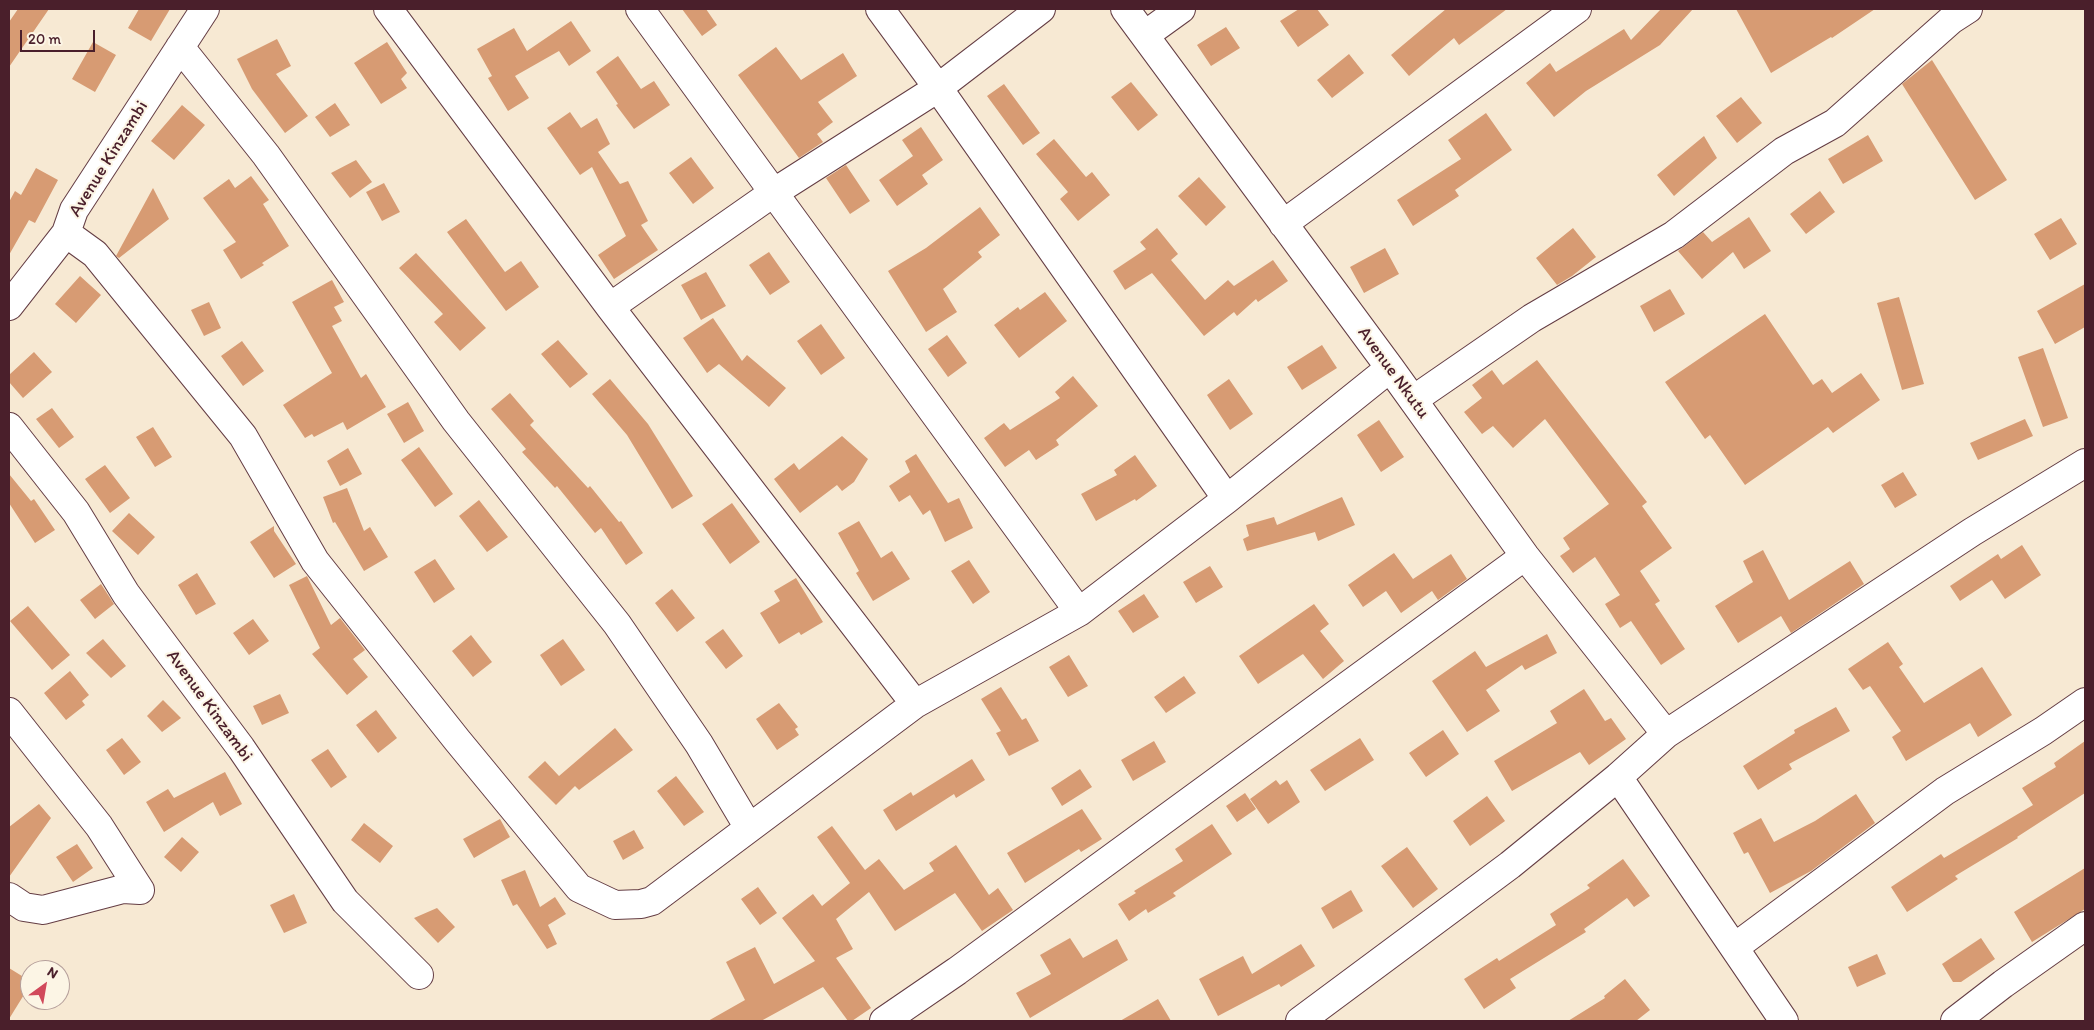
<!DOCTYPE html>
<html>
<head>
<meta charset="utf-8">
<style>
  body { margin:0 }
  #map { position:relative; width:2094px; height:1030px; overflow:hidden; background:#f7e9d3; font-family:Itim,sans-serif }
  canvas { display:block }
  .frame { position:absolute; inset:0; border:10px solid #4a1f2b; pointer-events:none }
  .north { position:absolute; left:20px; top:960px; width:50px; height:50px; box-sizing:border-box; background:#fcf5e5; border:1px solid #b59f9b; border-radius:50%; rotate:32deg; font-size:14px; font-weight:700; line-height:20px; text-align:center; color:#4a1f2b }
  .north::after { content:''; display:block; margin:auto; width:18px; height:22px; background:#d1495b; clip-path:polygon(50% 0,100% 100%,50% 72%,0 100%) }
  .scale { position:absolute; left:20px; top:30px; width:75px; height:22px; box-sizing:border-box; border:2px solid #4a1f2b; border-top:0; padding-left:6px; font-size:15px; line-height:18px; white-space:nowrap; color:#4a1f2b; -webkit-text-stroke:4px #fcf5e5; paint-order:stroke }
</style>
</head>
<body>
<div id="map">
<canvas width="2094" height="1030"></canvas>
<div class="frame"></div>
<div class="north">N</div>
<div class="scale">20 m</div>
</div>
<script>
const g = document.querySelector('canvas').getContext('2d');
g.lineJoin = 'round';
function fill(path, color) {
  g.fillStyle = color;
  g.fill(path, 'evenodd');
}
function toPath(rows) {
  const path = new Path2D();
  for (const r of rows) {
    path.moveTo(r[0], r[1]);
    for (let i = 2; i < r.length; i += 2) path.lineTo(r[i], r[i + 1]);
  }
  return path;
}
function strokePath(path, color, width, dash) {
  g.strokeStyle = color;
  g.lineWidth = width;
  g.lineCap = dash ? 'butt' : 'round';
  g.setLineDash(dash || []);
  g.stroke(path);
}
function drawText(font, color, halo, rows, align = 'center') {
  g.font = font + ' Itim,sans-serif';
  g.lineWidth = 4;
  g.setLineDash([]);
  g.textBaseline = 'middle';
  g.strokeStyle = halo;
  g.fillStyle = color;
  for (const [text, x, y, turn = 0] of rows) {
    g.save();
    g.translate(x, y);
    g.rotate((+turn || 0) * Math.PI / 180);
    g.textAlign = isNaN(turn) ? turn : align;
    if (halo) g.strokeText(text, 0, 0);
    g.fillText(text, 0, 0);
    g.restore();
  }
}
fill(toPath([
  [18,9,49,9,9,67,9,22],
  [139,9,170,9,151,41,128,28],
  [682,9,706,9,717,25,702,36],
  [1299,9,1317,9,1329,25,1298,47,1280,21],
  [1446,9,1507,9,1459,45,1454,38,1409,76,1391,55],
  [1661,9,1693,9,1660,45,1586,91,1554,117,1526,83,1550,63,1556,72,1624,29,1631,40],
  [1736,9,1875,9,1832,38,1831,37,1771,73],
  [571,21,591,51,569,66,559,51,515,76,529,98,508,111,488,78,492,76,477,49,514,28,527,51],
  [1226,27,1240,48,1211,66,1197,45],
  [277,39,291,66,276,74,308,116,285,133,252,89,237,59],
  [93,42,116,55,95,92,72,79],
  [387,42,407,73,401,79,407,88,381,104,354,63],
  [776,47,801,80,843,53,857,76,818,102,833,122,817,134,823,142,799,158,738,75],
  [1349,54,1364,73,1332,98,1317,80],
  [618,56,641,89,654,81,670,105,634,129,616,105,618,104,596,72],
  [1932,60,2007,180,1975,200,1902,84],
  [1131,82,1158,115,1138,131,1111,97],
  [1004,84,1040,133,1023,145,987,96],
  [1741,97,1762,123,1737,143,1716,116],
  [335,103,350,125,330,137,315,117],
  [182,105,205,125,174,160,151,141],
  [570,112,581,128,597,118,610,144,598,152,620,184,628,181,648,221,641,225,658,250,614,279,598,255,626,236,592,167,580,175,547,128],
  [1486,113,1512,150,1455,190,1459,196,1413,226,1397,200,1461,159,1448,140],
  [921,127,943,160,922,175,928,184,897,206,879,180,913,156,902,140],
  [1868,135,1883,161,1843,184,1828,159],
  [1704,136,1717,158,1674,196,1657,175],
  [1054,139,1086,177,1092,172,1110,195,1078,221,1060,199,1068,192,1036,154],
  [691,157,714,188,693,204,669,173],
  [356,160,372,182,350,198,331,173],
  [846,165,870,201,850,214,826,178],
  [36,168,58,180,35,223,29,220,9,255,9,202,15,191,21,195],
  [251,176,269,200,263,204,289,246,262,263,264,265,241,279,223,250,236,242,203,198,229,179,235,188],
  [1199,177,1226,207,1206,226,1178,196],
  [384,183,400,212,382,221,366,192],
  [153,188,169,219,119,258,116,256],
  [1820,191,1835,212,1806,234,1790,214],
  [980,207,1000,235,978,252,982,257,943,289,957,312,926,332,888,271,926,248],
  [1749,217,1771,251,1744,269,1733,252,1702,279,1678,251,1703,232,1712,242],
  [2061,218,2077,244,2050,260,2034,234],
  [466,219,505,272,521,261,539,287,506,311,447,232],
  [1157,228,1178,254,1171,260,1205,300,1228,280,1234,286,1273,260,1288,281,1258,302,1256,299,1237,316,1234,312,1204,336,1152,273,1125,290,1113,271,1146,249,1140,242],
  [1573,228,1596,257,1572,276,1557,285,1536,258],
  [1385,248,1399,274,1364,293,1350,267],
  [769,252,790,282,770,295,749,265],
  [416,253,486,328,460,351,434,322,443,314,399,268],
  [706,272,726,306,701,320,681,285],
  [80,276,101,295,76,323,55,304],
  [332,280,344,302,334,307,342,321,332,326,361,378,366,374,386,407,347,430,343,422,314,437,312,434,305,438,283,405,332,373,292,302],
  [2085,284,2085,327,2055,344,2037,311],
  [1670,289,1685,314,1654,332,1640,306],
  [1045,292,1067,321,1019,358,994,325,1018,307,1020,310],
  [1899,297,1924,384,1902,390,1877,303],
  [209,302,221,328,204,336,191,310],
  [1765,314,1813,385,1822,379,1832,393,1861,373,1880,400,1833,433,1828,427,1745,485,1710,435,1705,439,1665,382],
  [713,318,742,361,747,355,786,388,769,407,719,364,707,373,683,338],
  [821,324,845,358,821,375,797,341],
  [947,335,967,363,948,377,928,349],
  [558,340,588,374,570,388,541,354],
  [242,341,264,371,243,386,221,356],
  [1322,345,1337,368,1302,390,1287,367],
  [2043,348,2068,418,2043,427,2018,357],
  [34,352,52,372,23,398,9,382,9,375],
  [1537,360,1647,502,1642,506,1672,548,1640,571,1660,601,1655,604,1685,649,1661,665,1631,621,1620,628,1605,604,1620,595,1595,557,1573,573,1560,556,1570,549,1563,538,1609,504,1545,419,1513,448,1493,426,1482,434,1464,412,1482,398,1472,385,1492,370,1503,385],
  [1073,376,1098,406,1056,440,1059,445,1036,460,1029,450,1005,467,984,438,1004,423,1010,430,1060,398,1055,392],
  [610,379,648,424,693,496,672,509,627,435,592,394],
  [1229,379,1253,414,1230,430,1207,395],
  [510,393,534,421,530,425,588,488,590,486,619,522,621,521,643,553,626,565,601,528,595,533,557,486,555,488,522,452,526,449,491,409],
  [408,402,424,431,404,443,387,414],
  [52,408,74,437,59,448,36,419],
  [2025,419,2033,436,1978,460,1970,443],
  [1379,420,1404,457,1381,472,1357,435],
  [153,427,172,457,155,467,136,437],
  [842,436,868,459,854,482,842,491,837,485,800,513,774,479,794,463,799,470],
  [419,447,453,494,435,507,401,460],
  [348,448,362,474,340,486,327,461],
  [916,454,948,503,959,498,973,528,945,542,930,510,923,515,910,495,899,502,889,486,910,472,905,461],
  [1135,455,1157,486,1136,501,1135,499,1096,521,1081,494,1117,475,1114,470],
  [105,465,130,498,110,513,85,479],
  [1903,472,1917,495,1895,508,1881,485],
  [9,474,31,501,34,499,55,530,35,543,9,503],
  [347,488,364,531,370,527,388,557,364,571,335,522,333,523,323,497],
  [1342,497,1355,525,1318,541,1315,532,1247,551,1243,539,1249,536,1246,525,1274,517,1277,525],
  [479,500,508,537,487,552,459,516],
  [732,503,760,542,730,564,702,524],
  [129,513,155,537,138,555,112,531],
  [859,521,881,558,892,551,910,579,873,601,856,573,859,571,838,533],
  [274,526,274,531,296,564,274,578,250,542],
  [2022,545,2041,575,2005,599,1992,580,1960,601,1950,586,1998,554,2001,559],
  [1763,550,1789,600,1850,561,1864,584,1791,633,1781,616,1738,643,1715,606,1753,582,1743,561],
  [1394,553,1413,579,1451,554,1467,579,1438,600,1432,591,1401,613,1386,591,1363,607,1348,585],
  [435,559,455,589,434,603,414,572],
  [969,560,990,592,973,604,951,571],
  [1210,566,1223,587,1196,603,1183,582],
  [197,573,216,604,196,615,178,585],
  [307,576,331,625,340,618,365,650,353,659,368,677,347,695,312,654,320,648,289,585],
  [796,578,823,622,801,635,799,632,779,644,760,613,780,601,774,591],
  [101,584,114,604,95,619,80,600],
  [672,589,695,618,677,632,655,603],
  [1144,594,1159,617,1133,633,1118,611],
  [1314,604,1329,624,1320,631,1344,661,1323,679,1303,654,1258,684,1239,656],
  [28,606,70,655,52,670,10,621],
  [253,619,269,641,249,655,233,633],
  [723,629,743,656,726,669,705,642],
  [1547,634,1557,653,1525,670,1522,665,1486,690,1500,711,1467,732,1432,681,1475,651,1486,667],
  [471,635,492,662,473,677,452,651],
  [103,639,126,666,111,678,86,653],
  [563,639,585,670,561,686,540,655],
  [1888,642,1903,664,1899,667,1924,703,1982,667,2012,715,1978,737,1970,723,1906,761,1892,737,1901,731,1870,686,1863,690,1848,669],
  [1069,655,1088,686,1068,697,1049,667],
  [70,671,89,695,82,701,85,705,66,720,44,693],
  [1184,676,1196,693,1166,713,1154,697],
  [1001,687,1022,720,1026,718,1039,741,1009,756,996,733,1001,731,981,699],
  [1584,689,1605,721,1611,718,1626,739,1589,765,1580,752,1512,791,1494,761,1557,723,1550,711],
  [280,694,289,713,262,725,253,706],
  [163,700,181,718,162,732,147,716],
  [779,703,798,727,795,729,799,735,777,750,756,719],
  [1836,707,1850,731,1789,764,1792,769,1758,790,1743,766,1795,733,1794,730],
  [376,710,397,738,378,753,356,725],
  [615,728,633,750,579,790,575,786,556,805,528,777,545,761,559,776],
  [1443,730,1459,754,1426,777,1409,753],
  [122,738,141,762,124,775,106,750],
  [1360,738,1374,760,1325,791,1310,770],
  [1154,741,1166,762,1133,781,1121,760],
  [2085,741,2085,793,2017,837,2018,838,1955,876,1958,879,1907,912,1891,887,1941,854,1944,858,2033,805,2022,788,2056,767,2054,763],
  [328,749,347,777,331,788,311,760],
  [972,759,985,780,956,798,954,794,896,831,883,810,911,792,913,796],
  [1080,769,1092,787,1062,806,1051,788],
  [225,772,242,804,220,816,213,802,164,832,146,802,168,789,174,798],
  [676,776,704,812,684,826,657,791],
  [1276,780,1280,785,1287,780,1300,802,1268,824,1250,799],
  [1245,793,1256,809,1237,822,1226,806],
  [1856,794,1875,823,1811,871,1770,893,1748,852,1744,854,1733,833,1761,818,1774,842,1815,821],
  [1487,796,1505,821,1470,846,1453,821],
  [39,804,51,818,9,877,9,827],
  [1082,809,1102,839,1081,852,1079,849,1025,883,1007,853],
  [500,819,510,837,474,858,463,839],
  [364,823,393,846,380,863,351,840],
  [1212,824,1232,854,1173,893,1176,896,1148,913,1146,909,1129,921,1118,904,1136,893,1134,891,1183,861,1175,849],
  [832,826,865,870,879,859,904,890,934,871,929,863,956,845,989,895,998,888,1013,910,982,931,955,893,895,931,869,892,836,919,853,949,836,958,871,1008,852,1021,848,1021,823,987,761,1021,708,1021,745,1000,726,962,755,947,774,984,815,961,782,918,813,894,822,906,850,883,817,837],
  [634,830,644,848,623,860,613,841],
  [182,837,199,852,181,872,164,857],
  [77,844,93,868,73,882,56,857],
  [1407,847,1438,889,1413,908,1381,866],
  [1623,859,1650,896,1634,907,1627,898,1584,929,1586,932,1510,979,1516,988,1484,1009,1464,979,1497,958,1499,961,1556,925,1550,914,1590,888,1587,885],
  [2085,868,2085,909,2032,942,2014,912],
  [525,870,540,907,555,897,566,914,548,925,557,944,547,949,517,904,513,906,501,880],
  [758,887,777,913,760,925,741,899],
  [1351,890,1363,911,1333,929,1321,908],
  [294,894,307,923,284,933,270,905],
  [437,908,455,927,438,943,414,918],
  [1070,938,1083,958,1117,939,1128,960,1030,1018,1016,993,1051,974,1040,955],
  [1981,938,1995,959,1961,982,1953,982,1942,964],
  [1301,944,1315,966,1281,987,1279,984,1218,1016,1199,979,1243,956,1252,974],
  [1877,954,1886,974,1857,987,1848,967],
  [9,968,30,981,30,985,9,1019],
  [1625,979,1650,1010,1636,1021,1568,1021,1605,998,1604,996],
  [1158,999,1171,1021,1120,1021]
]), '#d79b73');
const minor = toPath([
  [388,9,610,307,915,704],
  [640,9,1079,612],
  [880,9,938,88,1227,499],
  [1125,9,1390,368,1525,556,1666,734],
  [1145,35,1181,9],
  [180,47,266,155,456,421,617,624,699,744,749,828],
  [1283,224,1577,9],
  [66,233,95,254,243,436,315,561,457,740,579,888,615,905,641,904,652,901,915,704,1079,612,1227,499,1390,368],
  [9,306,66,233,74,210,205,9],
  [610,307,773,193,938,88,1041,9],
  [1413,400,1532,318,1674,235,1784,151,1835,123,1951,20,1968,9],
  [9,427,76,512,126,594,241,748,345,901,419,975],
  [9,712,99,826,140,890],
  [1618,777,1784,1021],
  [9,897,24,907,43,910,123,889,140,890],
  [1735,947,1945,791,2043,731,2085,702],
  [884,1021,957,971,1525,556],
  [1300,1021,1510,865,1618,777,1666,734,1972,532,2085,463],
  [1955,1021,2003,984,2085,926]
]);
strokePath(minor, '#643d44', 30);
strokePath(minor, '#fff', 28);
drawText('18px', '#4a1f2b', '#fcf5e5', [
  ["Avenue Kinzambi",109,159,-58],
  ["Avenue Nkutu",1393,373,54],
  ["Avenue Kinzambi",209,706,54]
]);
</script>
</body>
</html>
